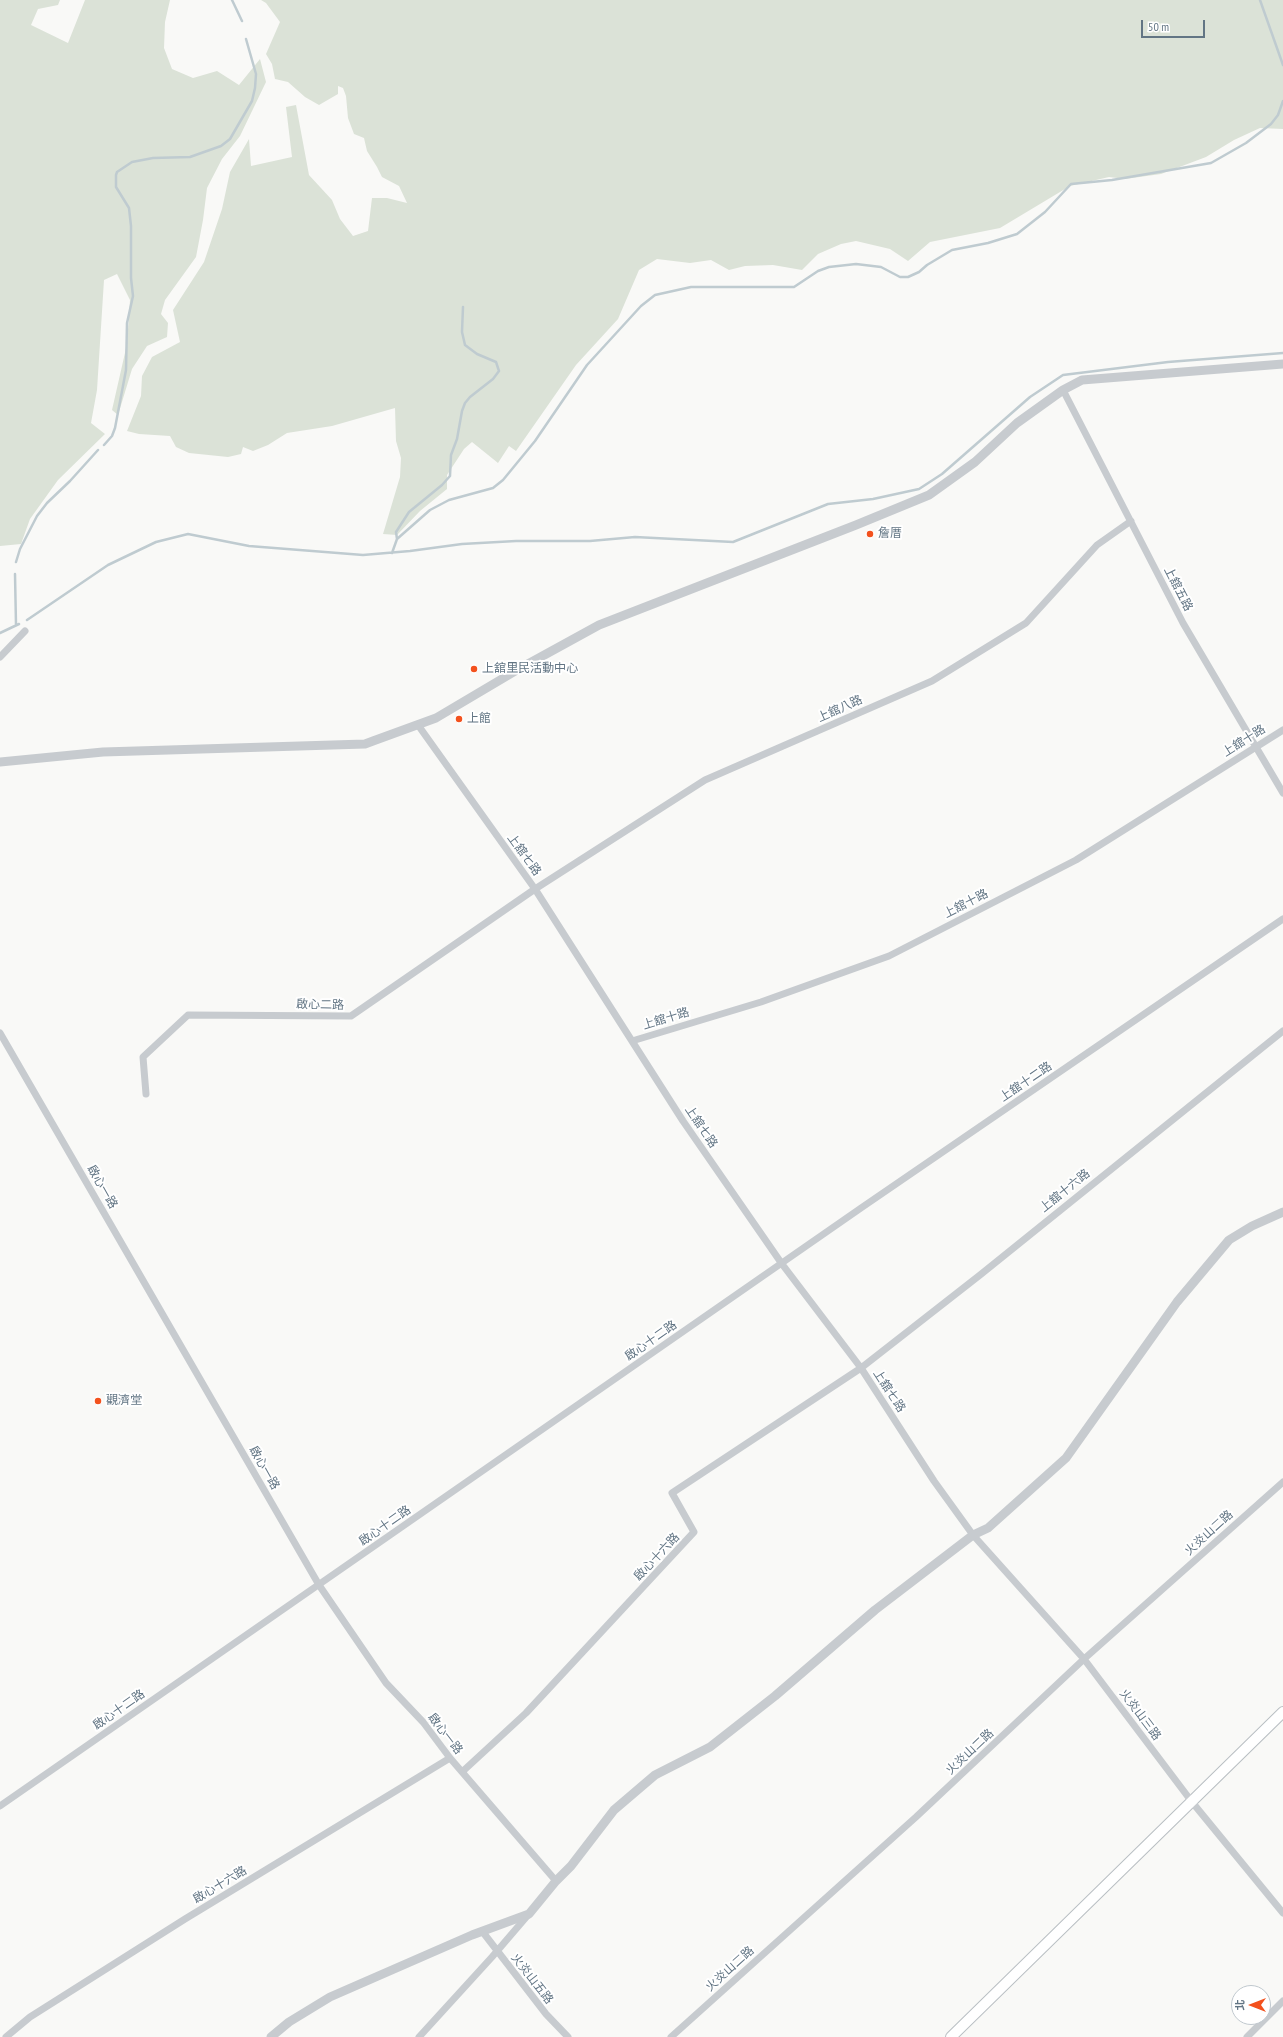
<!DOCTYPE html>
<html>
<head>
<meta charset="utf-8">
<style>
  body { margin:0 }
  #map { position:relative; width:1283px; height:2037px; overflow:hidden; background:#f9f9f7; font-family:"PT Sans Narrow","Noto Sans TC",sans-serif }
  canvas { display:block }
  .north { position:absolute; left:1231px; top:1985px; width:40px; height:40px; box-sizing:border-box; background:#fff; border:1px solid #c0c8ce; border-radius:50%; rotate:270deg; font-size:11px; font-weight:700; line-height:16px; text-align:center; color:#627584 }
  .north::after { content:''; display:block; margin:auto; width:14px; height:18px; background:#f3511d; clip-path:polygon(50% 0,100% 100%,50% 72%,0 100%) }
  .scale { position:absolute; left:1141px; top:20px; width:64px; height:18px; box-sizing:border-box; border:2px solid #627584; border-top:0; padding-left:5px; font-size:12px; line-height:14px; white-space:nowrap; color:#627584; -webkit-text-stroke:3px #fff; paint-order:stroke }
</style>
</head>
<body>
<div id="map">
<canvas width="1283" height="2037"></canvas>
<div class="north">北</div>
<div class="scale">50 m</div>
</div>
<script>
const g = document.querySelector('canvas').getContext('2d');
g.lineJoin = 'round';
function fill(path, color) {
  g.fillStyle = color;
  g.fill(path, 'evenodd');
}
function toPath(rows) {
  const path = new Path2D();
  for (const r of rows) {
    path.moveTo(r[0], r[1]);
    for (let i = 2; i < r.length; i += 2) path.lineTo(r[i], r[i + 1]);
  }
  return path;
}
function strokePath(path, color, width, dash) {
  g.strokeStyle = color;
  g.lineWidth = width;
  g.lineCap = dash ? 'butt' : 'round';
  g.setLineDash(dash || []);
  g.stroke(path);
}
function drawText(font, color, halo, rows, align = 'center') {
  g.font = font + ' "PT Sans Narrow","Noto Sans TC",sans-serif';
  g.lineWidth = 4;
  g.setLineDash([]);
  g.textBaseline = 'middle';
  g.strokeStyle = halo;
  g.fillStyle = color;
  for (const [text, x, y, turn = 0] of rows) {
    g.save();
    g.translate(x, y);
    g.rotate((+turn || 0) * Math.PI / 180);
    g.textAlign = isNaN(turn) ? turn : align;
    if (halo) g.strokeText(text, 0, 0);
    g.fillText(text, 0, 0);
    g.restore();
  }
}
fill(toPath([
  [0,0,60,0,58,5,38,9,31,25,68,43,85,0,170,0,165,22,164,48,172,69,193,78,217,71,239,85,260,59,266,82,240,136,222,159,207,188,203,220,196,257,165,300,161,314,168,323,167,337,147,346,132,369,118,415,112,410,127,344,130,300,117,274,104,280,97,390,91,423,105,434,58,480,30,519,21,544,0,546],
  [261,0,1283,0,1283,129,1260,128,1234,140,1206,157,1161,174,1125,179,1109,177,1070,186,1000,228,930,242,908,261,890,249,856,241,841,244,818,254,802,270,773,265,745,266,729,270,711,260,690,263,657,259,639,270,618,319,576,365,516,451,509,446,498,463,472,442,464,449,447,475,447,489,420,511,397,535,383,534,400,477,401,458,396,441,395,408,332,426,287,433,268,445,253,451,243,447,241,454,228,457,189,453,176,447,170,436,139,434,127,431,141,396,142,376,152,357,180,342,173,310,204,262,222,209,230,172,249,139,251,166,292,157,286,107,296,105,309,175,332,200,340,219,353,236,368,231,372,198,387,198,407,203,399,186,382,177,377,167,367,151,364,138,354,134,348,118,346,96,343,88,338,86,338,94,319,105,305,97,288,82,275,79,272,64,266,54,280,22,266,3]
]), '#dbe2d7');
strokePath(toPath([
  [232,0,242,21],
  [1260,0,1283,65],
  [104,445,112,436,115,428,126,370,127,323,133,296,131,278,131,226,129,208,116,187,116,175,117,172,132,162,153,158,190,157,221,146,230,139,252,101,255,88,256,74,246,39],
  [397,539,396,532,409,512,442,485,450,476,451,455,457,439,462,411,465,403,470,397,493,379,499,371,496,362,477,354,465,345,462,332,463,307],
  [392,553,397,539,430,510,449,500,493,488,503,480,535,441,587,365,641,306,655,295,691,287,794,287,818,271,829,267,856,264,881,267,900,277,908,277,919,272,927,265,952,250,988,243,1017,234,1045,212,1071,184,1112,180,1211,163,1246,143,1271,124,1278,115,1283,101],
  [16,562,20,549,37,516,47,503,70,481,98,450],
  [15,574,16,625],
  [27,620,108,565,156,542,188,534,249,546,363,555,410,551,462,544,516,541,590,541,635,537,733,542,828,504,873,499,919,489,942,474,1030,397,1063,375,1168,362,1283,353],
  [0,633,19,624]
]), '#bfcbd0', 2.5);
const secondary = toPath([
  [951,2037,1283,1712]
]);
strokePath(secondary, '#b9bfc3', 12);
strokePath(toPath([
  [1063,390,1183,623,1283,793],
  [0,657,25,631],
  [418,725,535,889,683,1121,782,1264,861,1368,934,1481,973,1535,1084,1659,1192,1802,1283,1913],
  [0,1033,319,1585,386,1683,423,1722,450,1758,556,1881],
  [632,1041,761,1002,889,956,1076,860,1283,730],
  [146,1094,143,1057,188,1015,351,1016,535,889,705,780,932,681,1026,623,1097,545,1131,521],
  [462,1772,526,1713,694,1532,672,1493,861,1368,980,1275,1283,1031],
  [0,1806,861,1208,1283,919],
  [482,1931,546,2014,568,2037],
  [6,2037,30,2017,185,1919,450,1758],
  [419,2037,492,1957,528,1915],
  [671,2037,916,1817,1084,1659,1283,1482],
  [1247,2037,1283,2001]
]), '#c7cbcf', 7);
strokePath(toPath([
  [0,762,103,752,365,744,373,741,436,718,517,670,599,625,856,525,929,495,975,462,1017,423,1063,390,1082,380,1283,364],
  [271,2037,289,2022,330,1997,472,1935,529,1914,556,1881,571,1866,614,1810,655,1775,710,1747,775,1696,875,1610,973,1535,988,1528,1066,1458,1177,1302,1229,1240,1252,1226,1283,1212]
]), '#c7cbcf', 9);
strokePath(secondary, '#fff', 10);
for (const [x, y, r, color] of [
  [870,534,4,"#f3511d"],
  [474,669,4,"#f3511d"],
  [459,719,4,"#f3511d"],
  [98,1401,4,"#f3511d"]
]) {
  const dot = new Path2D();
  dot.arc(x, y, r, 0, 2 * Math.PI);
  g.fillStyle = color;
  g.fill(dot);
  strokePath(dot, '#fff', 1.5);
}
drawText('12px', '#627584', '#fff', [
  ["詹厝",878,534],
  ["上舘里民活動中心",482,669],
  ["上館",467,719],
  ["觀濟堂",106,1401]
], 'left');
drawText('12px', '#627584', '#fff', [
  ["上舘五路",1178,589,63],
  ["上舘八路",840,709,-24],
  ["上舘十路",1244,741,-32],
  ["上舘七路",524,855,54],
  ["上舘十路",966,904,-27],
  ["啟心二路",320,1005,1],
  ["上舘十路",666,1019,-17],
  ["上舘十二路",1026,1082,-34],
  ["上舘七路",701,1127,56],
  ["啟心一路",102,1187,60],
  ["上舘十六路",1065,1191,-39],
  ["啟心十二路",651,1341,-35],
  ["上舘七路",889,1391,57],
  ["啟心一路",264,1468,60],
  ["啟心十二路",385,1526,-35],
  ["火炎山二路",1209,1533,-42],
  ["啟心十六路",657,1557,-47],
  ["啟心十二路",119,1710,-35],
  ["火炎山三路",1140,1715,53],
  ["啟心一路",445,1734,52],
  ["火炎山二路",970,1752,-43],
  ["啟心十六路",220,1885,-31],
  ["火炎山二路",730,1969,-42],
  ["火炎山五路",532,1979,52]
]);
</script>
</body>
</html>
